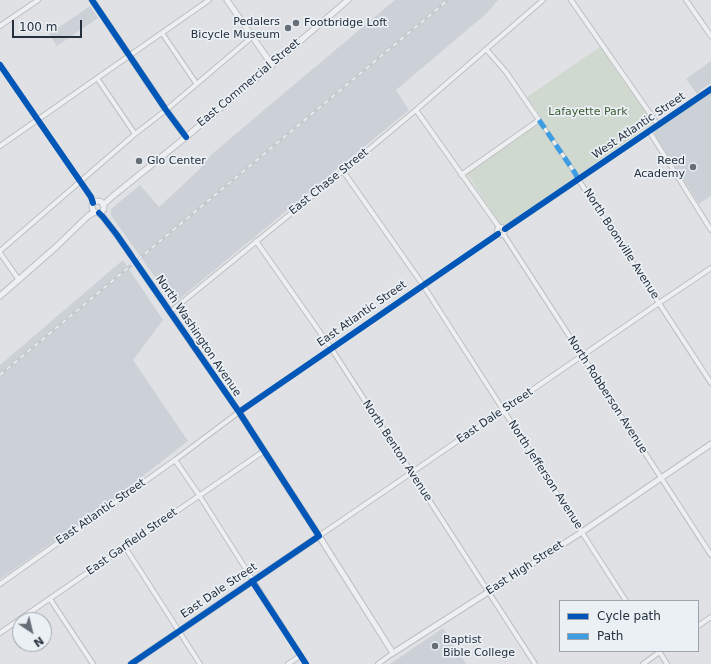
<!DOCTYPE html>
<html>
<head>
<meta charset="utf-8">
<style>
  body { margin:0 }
  #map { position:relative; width:711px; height:664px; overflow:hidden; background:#dfe1e4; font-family:"DejaVu Sans",sans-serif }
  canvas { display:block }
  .legend { position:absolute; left:559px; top:600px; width:140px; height:52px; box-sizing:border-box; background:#ebf0f5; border:1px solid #9ca3ac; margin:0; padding:5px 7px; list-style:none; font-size:12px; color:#25303e }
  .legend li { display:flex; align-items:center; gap:8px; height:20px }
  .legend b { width:20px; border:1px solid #9ca3ac }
  .north { position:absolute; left:12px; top:612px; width:40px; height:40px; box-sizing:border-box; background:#ebf0f5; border:1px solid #9ca3ac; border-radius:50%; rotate:145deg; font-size:11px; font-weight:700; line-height:16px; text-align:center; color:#25303e }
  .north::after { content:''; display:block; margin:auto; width:14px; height:18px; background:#666e78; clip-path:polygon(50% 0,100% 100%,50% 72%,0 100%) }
  .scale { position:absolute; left:12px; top:20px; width:70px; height:18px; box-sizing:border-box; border:2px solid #25303e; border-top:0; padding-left:5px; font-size:12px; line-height:14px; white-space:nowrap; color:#25303e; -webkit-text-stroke:3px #ebf0f5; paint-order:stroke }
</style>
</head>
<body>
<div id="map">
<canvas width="711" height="664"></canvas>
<ul class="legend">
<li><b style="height:5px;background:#0057b8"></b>Cycle path</li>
<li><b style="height:5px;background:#3c9de3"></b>Path</li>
</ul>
<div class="north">N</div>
<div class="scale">100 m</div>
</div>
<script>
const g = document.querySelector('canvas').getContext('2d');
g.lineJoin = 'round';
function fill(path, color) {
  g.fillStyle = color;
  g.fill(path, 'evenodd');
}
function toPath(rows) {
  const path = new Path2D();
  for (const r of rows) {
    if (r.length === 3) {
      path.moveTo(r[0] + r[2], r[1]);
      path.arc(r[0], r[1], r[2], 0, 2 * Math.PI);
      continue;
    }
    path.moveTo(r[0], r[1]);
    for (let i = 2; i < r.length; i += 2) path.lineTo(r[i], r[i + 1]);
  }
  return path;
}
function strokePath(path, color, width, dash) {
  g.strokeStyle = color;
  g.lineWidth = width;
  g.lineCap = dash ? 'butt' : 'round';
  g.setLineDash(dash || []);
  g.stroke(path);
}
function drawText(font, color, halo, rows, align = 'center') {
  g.font = font + ' "DejaVu Sans",sans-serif';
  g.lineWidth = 3.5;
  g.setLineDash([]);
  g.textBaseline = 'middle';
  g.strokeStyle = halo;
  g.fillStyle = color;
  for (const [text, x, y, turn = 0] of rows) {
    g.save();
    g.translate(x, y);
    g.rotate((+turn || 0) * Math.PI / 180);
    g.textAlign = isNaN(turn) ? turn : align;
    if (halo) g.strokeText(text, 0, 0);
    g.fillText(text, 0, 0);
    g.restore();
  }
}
fill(toPath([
  [395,0,498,0,487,13,396,90,409,110,178,300,173,303,111,215,111,209,140,185,159,207,200,169,211,155,284,93],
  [90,6,98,18,57,46,49,34],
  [711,61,711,83,699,91,699,93,697,94,686,79],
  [711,92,711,196,699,204,655,135,655,131,656,130],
  [123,260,163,320,133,360,188,441,103,507,0,579,0,365],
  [443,628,466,664,390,664]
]), '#ccd1d8');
fill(toPath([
  [600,47,652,122,652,124,506,225,501,225,467,174,541,122,543,120,542,118,527,97]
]), '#d0d9cf');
strokePath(toPath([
  [131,255,139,267]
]), '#babec3', 5, [5, 2.5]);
const pedestrian = toPath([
  [539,120,575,173,578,179]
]);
const minor = toPath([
  [571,0,658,125],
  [686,0,711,36],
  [0,26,38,0],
  [162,33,196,83],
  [0,65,91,197,93,203],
  [97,78,135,134],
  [416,110,499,227],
  [649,131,711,230],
  [0,146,209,0],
  [343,171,423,285,626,601],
  [461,175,539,120,506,72,486,49],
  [578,179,711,383],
  [501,231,4],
  [505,229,711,89],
  [504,235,711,555],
  [256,241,331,348,535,664],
  [0,251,135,134,166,110,252,37],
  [0,253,19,280],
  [170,312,343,171,416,110,543,0],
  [175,460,199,495,306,664],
  [319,536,659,303,711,268],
  [125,547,200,664],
  [0,584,175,460,239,412,498,234],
  [50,599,93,664],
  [698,626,711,617],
  [0,633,264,451],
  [659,651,667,664],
  [288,664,300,656],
  [378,664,393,653],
  [643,664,661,651]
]);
const tertiary = toPath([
  [92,0,166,110,186,137],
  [227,0,272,65],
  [98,207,6],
  [103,205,113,196,186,137,272,65,348,0],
  [99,213,103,217,117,235,131,255],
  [139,267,239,412,319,536,393,653,582,532,711,444],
  [0,296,56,247,88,216,95,212],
  [131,664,319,536]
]);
strokePath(pedestrian, '#bdbfc2', 5);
strokePath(minor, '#bdbfc2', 6);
strokePath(tertiary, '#bdbfc2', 7);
strokePath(pedestrian, '#eeeff1', 3);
strokePath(minor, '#eeeff1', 4);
strokePath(tertiary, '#eeeff1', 5);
const rail = toPath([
  [0,375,448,0]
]);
strokePath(rail, '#c7c9cc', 3);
strokePath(rail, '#ebf0f5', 1.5, [4.5]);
strokePath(toPath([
  [539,120,575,173,578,179]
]), '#3c9de3', 5, [10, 5]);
strokePath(toPath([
  [92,0,166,110,186,137],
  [0,65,91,197,93,203],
  [99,213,103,217,117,235,239,412,319,536,131,664],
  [505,229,711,89],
  [239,412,498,234],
  [252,581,306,664]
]), '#0057b8', 6);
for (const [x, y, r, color] of [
  [296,23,4,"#666e78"],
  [288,28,4,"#666e78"],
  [139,161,4,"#666e78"],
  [693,167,4,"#666e78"],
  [435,646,4,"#666e78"]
]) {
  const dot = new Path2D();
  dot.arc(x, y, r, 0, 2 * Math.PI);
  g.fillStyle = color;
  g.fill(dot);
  strokePath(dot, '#ebf0f5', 1.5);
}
drawText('11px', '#25303e', '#ebf0f5', [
  ["Pedalers",280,22,"right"],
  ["Bicycle Museum",280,35,"right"],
  ["Footbridge Loft",304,23],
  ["Glo Center",147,161],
  ["Reed",685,161,"right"],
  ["Academy",685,174,"right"],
  ["Baptist",443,640],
  ["Bible College",443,653]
], 'left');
drawText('11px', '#25303e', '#ebf0f5', [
  ["East Commercial Street",249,83,-40],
  ["West Atlantic Street",639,126,-34],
  ["East Chase Street",329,182,-39],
  ["North Boonville Avenue",621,244,57],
  ["East Atlantic Street",362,314,-35],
  ["North Washington Avenue",198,336,56],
  ["North Robberson Avenue",607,395,57],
  ["East Dale Street",495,416,-34],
  ["North Benton Avenue",397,451,57],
  ["North Jefferson Avenue",545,475,57],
  ["East Atlantic Street",101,512,-35],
  ["East Garfield Street",132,542,-35],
  ["East High Street",525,568,-33],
  ["East Dale Street",219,591,-34]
]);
drawText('11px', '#3c5b32', '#ebf0f5', [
  ["Lafayette Park",588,112]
]);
</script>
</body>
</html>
